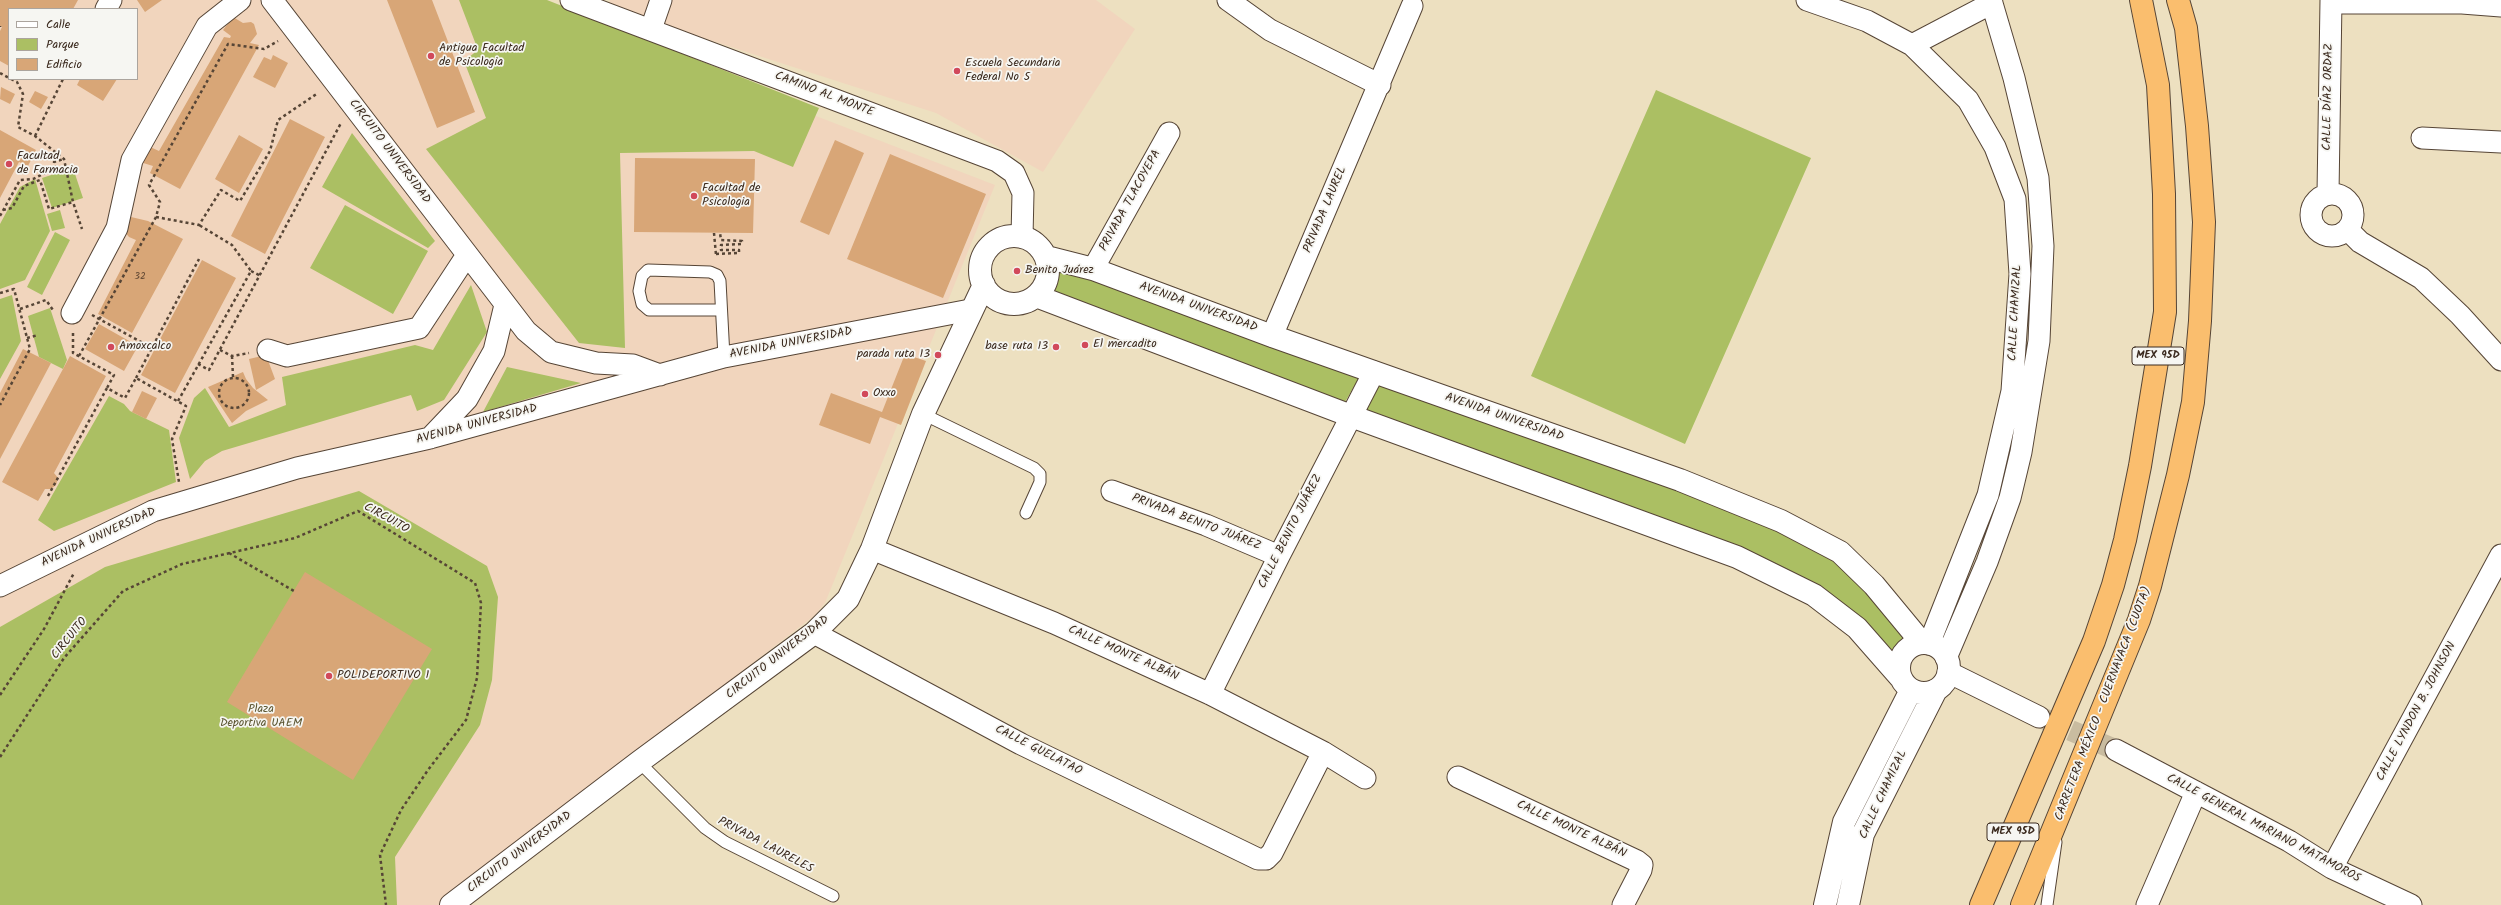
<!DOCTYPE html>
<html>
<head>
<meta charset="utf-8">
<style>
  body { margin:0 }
  #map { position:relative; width:2501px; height:905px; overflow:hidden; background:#ede0c0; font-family:Kalam,sans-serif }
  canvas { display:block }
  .legend { position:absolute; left:8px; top:8px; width:130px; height:72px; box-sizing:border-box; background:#f6f6f2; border:1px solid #aba49d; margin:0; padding:5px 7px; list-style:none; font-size:12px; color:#3b2a1e }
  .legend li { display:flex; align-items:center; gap:8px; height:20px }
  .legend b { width:20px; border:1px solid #aba49d }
</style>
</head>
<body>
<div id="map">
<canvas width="2501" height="905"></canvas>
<ul class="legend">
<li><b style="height:5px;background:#fff"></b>Calle</li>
<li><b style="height:11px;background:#abbf63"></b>Parque</li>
<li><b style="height:11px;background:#d8a677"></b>Edificio</li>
</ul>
</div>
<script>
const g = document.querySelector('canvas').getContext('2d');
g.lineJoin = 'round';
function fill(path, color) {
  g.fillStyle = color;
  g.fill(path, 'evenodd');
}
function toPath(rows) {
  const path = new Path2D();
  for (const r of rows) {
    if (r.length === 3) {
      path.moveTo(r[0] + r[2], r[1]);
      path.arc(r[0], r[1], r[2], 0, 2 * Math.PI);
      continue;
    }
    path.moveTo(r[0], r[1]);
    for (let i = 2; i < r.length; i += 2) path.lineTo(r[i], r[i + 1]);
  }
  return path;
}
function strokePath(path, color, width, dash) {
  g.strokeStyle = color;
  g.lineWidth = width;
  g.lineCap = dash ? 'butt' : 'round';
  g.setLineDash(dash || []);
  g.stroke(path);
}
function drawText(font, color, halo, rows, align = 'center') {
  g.font = font + ' Kalam,sans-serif';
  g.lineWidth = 3.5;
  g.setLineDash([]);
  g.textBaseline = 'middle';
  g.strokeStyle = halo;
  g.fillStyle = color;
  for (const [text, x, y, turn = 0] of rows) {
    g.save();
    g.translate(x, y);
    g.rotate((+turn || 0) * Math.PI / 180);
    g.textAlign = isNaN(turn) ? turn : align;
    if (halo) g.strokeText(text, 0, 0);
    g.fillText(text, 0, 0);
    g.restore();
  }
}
fill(toPath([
  [0,0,515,0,995,185,825,603,814,616,438,905,0,905],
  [9,9,137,9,137,79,9,79],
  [610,0,1096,0,1135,29,1043,172,936,113,607,7]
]), '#f1d5bd');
fill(toPath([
  [459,0,547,0,819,108,793,167,754,151,620,153,625,348,579,343,426,149,486,118,464,61,478,50],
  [1656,90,1811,158,1685,444,1531,376],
  [352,133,435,241,428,248,322,187],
  [73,168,83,198,52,208,42,178],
  [35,179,50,231,25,280,0,289,0,224,20,187],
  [345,205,428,251,393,314,310,268],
  [60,210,65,228,52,231,47,214],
  [55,232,70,240,42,295,27,287],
  [1060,268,1359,378,1345,402,1050,295],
  [471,285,487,332,444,400,417,411,411,395,222,451,205,461,190,479,179,438,194,398,205,388,229,427,286,405,282,377,415,345,433,350],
  [12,295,21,341,0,379,0,299],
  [50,308,67,360,63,369,39,357,28,316],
  [507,367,581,383,483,412],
  [1380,380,1754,517,1839,561,1907,637,1889,653,1743,549,1641,510,1362,410],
  [109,396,124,404,130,411,169,430,176,482,54,531,38,520],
  [359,491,487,566,498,597,492,680,480,725,395,857,397,905,0,905,0,627,105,567]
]), '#abbf63');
fill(toPath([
  [0,0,78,0,73,9,9,9,9,66,0,61,0,31,2,27,0,26],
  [137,0,162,0,145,12],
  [387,0,432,0,475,112,437,128],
  [233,17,243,23,251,22,254,24,257,34,250,43,259,45,180,189,150,173,153,166,140,162,148,146,159,151,224,37,230,38,231,36,223,30],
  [273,55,288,63,275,88,253,77,264,57,271,60],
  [80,79,117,79,103,101,77,85],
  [1,87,15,94,10,104,0,99],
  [35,91,48,97,41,109,29,102],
  [290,119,325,137,265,254,231,236],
  [0,130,36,150,28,166,19,162,0,198],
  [239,135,263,149,239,193,215,179],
  [835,140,864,153,829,235,800,222],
  [890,154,986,194,943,298,847,259],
  [635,158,755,159,753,233,634,232],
  [131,217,148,221,183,239,132,333,98,314,136,240,129,237,124,231,126,223],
  [202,260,236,278,175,393,141,375],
  [99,324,138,346,124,371,85,349],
  [23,349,51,363,0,459,0,393],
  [905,354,926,361,901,425,880,417,870,444,819,425,831,393,882,412],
  [266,355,275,379,256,390,249,359],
  [70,356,106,376,54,473,58,478,56,485,51,489,45,489,38,501,2,482],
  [243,372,246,379,253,388,268,400,246,411,232,423,208,387],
  [142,391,157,398,146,419,132,412],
  [305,572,432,649,353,780,227,702]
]), '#d8a677');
strokePath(toPath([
  [2042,718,2116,750]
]), '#c9bca0', 21, [21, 10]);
const service = toPath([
  [721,310,649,310,642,304,639,291,642,276,648,270,710,272,717,275,720,281,724,357],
  [923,414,1034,468,1040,474,1040,482,1026,513],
  [639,762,705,828,725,842,833,896],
  [2047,905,2056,842]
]);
const minor = toPath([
  [272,0,526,331,551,352,596,363,633,365,660,375],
  [571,0,997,161,1014,173,1023,193,1022,237],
  [1228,0,1270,30,1380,85],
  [1807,0,1867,21,1912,45,1968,100,1995,147,2015,199,2020,274,2012,391,1988,495,1929,644],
  [2331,3,2462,3,2501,6],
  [106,9,111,0],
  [651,29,661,0],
  [1912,45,1992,3],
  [2422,138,2501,142],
  [2328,194,2331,0],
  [2332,215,21],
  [2348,230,2360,242,2421,278,2460,315,2501,360],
  [1093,269,1169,133],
  [72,313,117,228,132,160,207,26,240,0],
  [1272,336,1412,6],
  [268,350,287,356,419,328,467,255],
  [430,438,467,399,494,351,505,305],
  [1112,491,1206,525,1279,556],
  [872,549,1054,623,1210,694,1323,752,1365,778],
  [0,586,153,511,297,468,430,438,724,357,970,310],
  [814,633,1021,744,1258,859,1266,859,1272,853,1323,752],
  [1946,658,1987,562,2010,498,2021,452,2039,341,2043,246,2038,178,2014,78,1991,0],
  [1948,672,2039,717],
  [1210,694,1279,556,1374,372],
  [2116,750,2289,841,2332,868,2411,905],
  [1458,777,1637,861,1642,865,1641,870,1623,905],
  [2332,868,2501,555],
  [2147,905,2196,792]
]);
const tertiary = toPath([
  [1014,270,34],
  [1046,257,1093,269,1272,336,1680,480,1781,521,1840,552,1874,585,1922,643],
  [1036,296,1351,416,1737,557,1814,595,1857,628,1900,677],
  [1924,668,25],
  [451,905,639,762,814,633,848,599,872,549,923,414,984,285],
  [1825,905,1844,822,1911,690],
  [1848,905,1863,834,1936,690]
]);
const motorway = toPath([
  [1981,905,2094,641,2113,585,2125,540,2140,466,2165,312,2164,194,2158,85,2141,0],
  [2022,905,2139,620,2150,586,2178,475,2193,402,2200,321,2204,222,2197,126,2186,28,2178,0]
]);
strokePath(service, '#564536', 13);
strokePath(minor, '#564536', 23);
strokePath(tertiary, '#564536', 24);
strokePath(motorway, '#564536', 24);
strokePath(toPath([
  [0,26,0,27],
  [0,73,9,78],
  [11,79,17,82,23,94,18,127,35,136,64,159,73,202,82,229],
  [35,136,63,79],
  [3,210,12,208,24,186,40,180,49,209,73,202],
  [0,216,20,180,33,179,55,168,54,162,64,159],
  [156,217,199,225,221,190,240,201,270,151,278,120,318,93],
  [714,233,716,255],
  [716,254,739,253,739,250,721,250,721,245,741,244,742,241,721,240,720,233],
  [251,271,261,276],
  [0,293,14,289,30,349,0,405],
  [20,309,46,300,53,310],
  [92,315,152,348],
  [73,333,73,353,114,375,107,388],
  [27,338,38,335],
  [220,350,232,356,249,353],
  [79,356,156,217,160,202,149,185,228,44,264,49,278,41],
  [232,356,233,377],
  [198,364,209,370,341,123],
  [234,393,15],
  [136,378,199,259],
  [178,401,251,271,232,245,199,225],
  [48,496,107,388,125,398,136,378,186,406,172,439,179,482],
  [229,553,294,591],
  [0,695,44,629,74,573],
  [0,757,64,658,123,591,182,564,295,538,358,511,475,583,481,603,477,678,466,720,428,770,401,810,380,855,386,905]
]), '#564536', 2.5, [3, 3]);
strokePath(service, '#fff', 11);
strokePath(minor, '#fff', 21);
strokePath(tertiary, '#fff', 22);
strokePath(motorway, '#fabe6e', 22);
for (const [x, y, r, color] of [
  [431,56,4,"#d1495b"],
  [957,71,4,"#d1495b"],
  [9,164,4,"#d1495b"],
  [694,196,4,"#d1495b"],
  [1017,271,4,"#d1495b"],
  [1085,345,4,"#d1495b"],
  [111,347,4,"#d1495b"],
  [1056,347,4,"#d1495b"],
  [938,355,4,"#d1495b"],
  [865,394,4,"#d1495b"],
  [329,676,4,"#d1495b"]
]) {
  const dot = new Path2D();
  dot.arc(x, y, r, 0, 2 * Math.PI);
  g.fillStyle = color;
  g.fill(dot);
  strokePath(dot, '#f6f6f2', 1.5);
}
drawText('10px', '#624934', null, [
  ["32",140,277]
]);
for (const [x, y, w] of [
  [2158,356,52],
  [2013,832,52]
]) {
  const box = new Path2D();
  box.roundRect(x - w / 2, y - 9, w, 18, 3);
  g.fillStyle = '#f6f6f2';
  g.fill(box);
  strokePath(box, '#3b2a1e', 1);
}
drawText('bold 11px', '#3b2a1e', null, [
  ["MEX 95D",2158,356],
  ["MEX 95D",2013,832]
]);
drawText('12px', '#3b2a1e', '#f6f6f2', [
  ["Antigua Facultad",439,49],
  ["de Psicologia",439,63],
  ["Escuela Secundaria",965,64],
  ["Federal No 5",965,78],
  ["Facultad",17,157],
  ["de Farmacia",17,171],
  ["Facultad de",702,189],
  ["Psicologia",702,203],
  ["Benito Juárez",1025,271],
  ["El mercadito",1093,345],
  ["Amoxcalco",119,347],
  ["base ruta 13",1048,347,"right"],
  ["parada ruta 13",930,355,"right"],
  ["Oxxo",873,394],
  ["POLIDEPORTIVO 1",337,676]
], 'left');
drawText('12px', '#3b2a1e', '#f6f6f2', [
  ["CAMINO AL MONTE",824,95,21],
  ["CALLE DÍAZ ORDAZ",2329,97,-89],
  ["CIRCUITO UNIVERSIDAD",389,152,53],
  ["PRIVADA TLACOYEPA",1131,201,-61],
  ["PRIVADA LAUREL",1326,210,-67],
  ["AVENIDA UNIVERSIDAD",1198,308,20],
  ["CALLE CHAMIZAL",2016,313,-87],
  ["AVENIDA UNIVERSIDAD",791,344,-11],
  ["AVENIDA UNIVERSIDAD",1504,418,19],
  ["AVENIDA UNIVERSIDAD",477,425,-15],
  ["CIRCUITO",386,519,29],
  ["PRIVADA BENITO JUÁREZ",1196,523,21],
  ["CALLE BENITO JUÁREZ",1291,532,-63],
  ["AVENIDA UNIVERSIDAD",99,538,-25],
  ["CIRCUITO",70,639,-51],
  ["CALLE MONTE ALBÁN",1123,654,24],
  ["CIRCUITO UNIVERSIDAD",778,658,-38],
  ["CARRETERA MÉXICO - CUERNAVACA (CUOTA)",2104,704,-69],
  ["CALLE LYNDON B. JOHNSON",2417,712,-62],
  ["CALLE GUELATAO",1038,751,27],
  ["CALLE CHAMIZAL",1884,795,-65],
  ["CALLE GENERAL MARIANO MATAMOROS",2263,829,28],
  ["CALLE MONTE ALBÁN",1571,830,25],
  ["PRIVADA LAURELES",765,846,28],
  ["CIRCUITO UNIVERSIDAD",520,853,-37]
]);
drawText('12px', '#5d5733', '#f6f6f2', [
  ["Plaza",261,710],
  ["Deportiva UAEM",261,724]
]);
</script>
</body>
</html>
